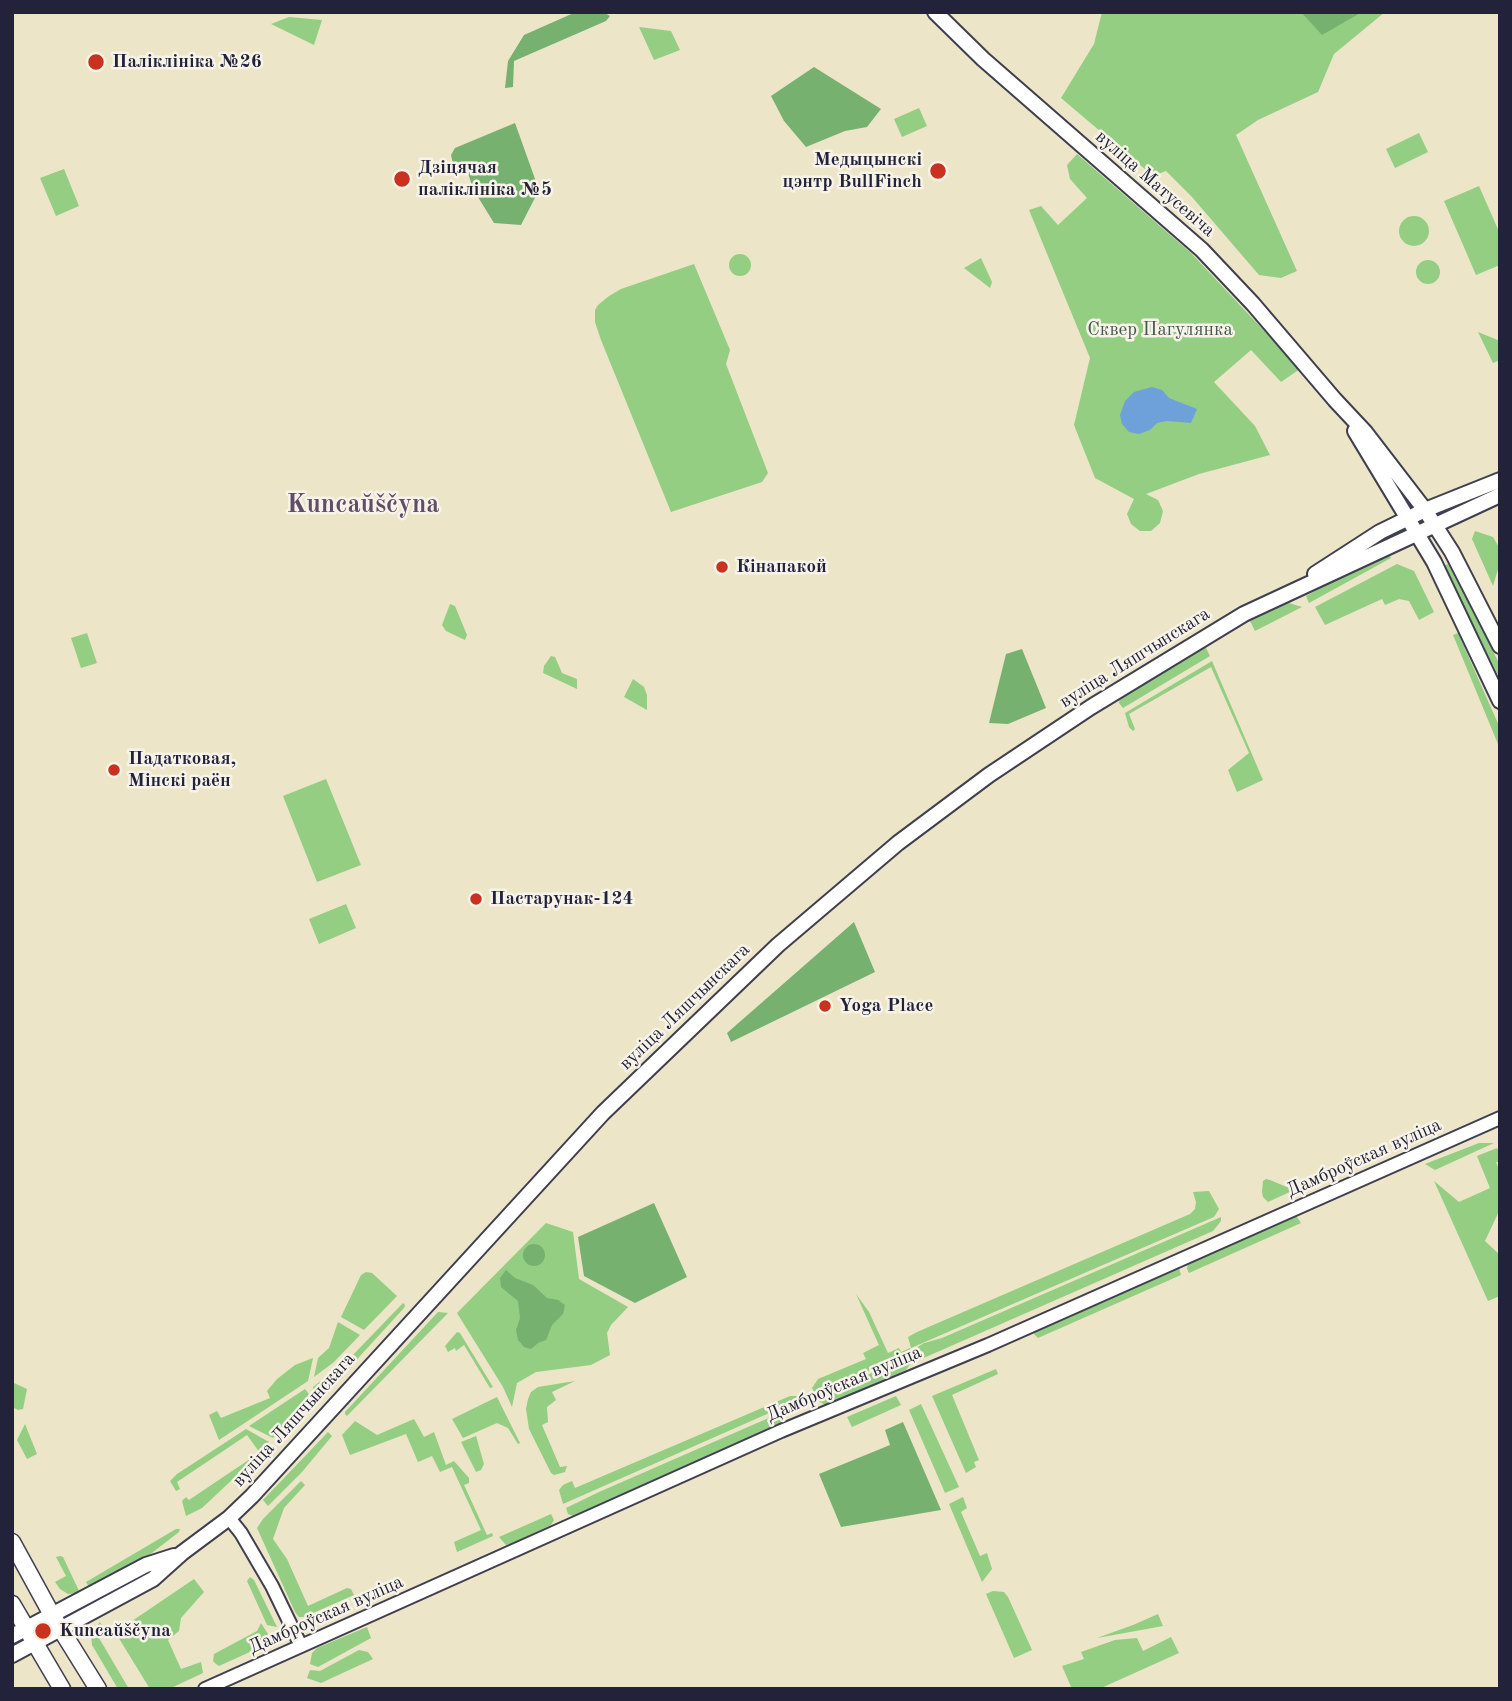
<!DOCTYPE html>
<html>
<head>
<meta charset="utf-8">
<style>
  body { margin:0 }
  #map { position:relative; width:1512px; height:1701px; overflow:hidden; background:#ece5c7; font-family:"Old Standard TT",serif }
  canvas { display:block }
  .frame { position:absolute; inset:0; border:14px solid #22223b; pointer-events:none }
</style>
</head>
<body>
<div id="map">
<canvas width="1512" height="1701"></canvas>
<div class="frame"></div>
</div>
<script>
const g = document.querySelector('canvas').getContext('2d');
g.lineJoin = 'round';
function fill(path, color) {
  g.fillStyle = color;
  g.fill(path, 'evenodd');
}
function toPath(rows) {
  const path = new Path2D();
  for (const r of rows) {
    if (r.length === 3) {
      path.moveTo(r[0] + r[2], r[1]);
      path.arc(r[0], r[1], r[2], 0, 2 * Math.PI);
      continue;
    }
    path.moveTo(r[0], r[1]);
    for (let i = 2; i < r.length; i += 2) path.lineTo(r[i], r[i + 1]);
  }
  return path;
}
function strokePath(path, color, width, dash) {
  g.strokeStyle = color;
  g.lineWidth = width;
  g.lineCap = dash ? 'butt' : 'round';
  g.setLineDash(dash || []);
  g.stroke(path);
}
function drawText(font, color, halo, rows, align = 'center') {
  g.font = font + ' "Old Standard TT",serif';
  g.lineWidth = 5;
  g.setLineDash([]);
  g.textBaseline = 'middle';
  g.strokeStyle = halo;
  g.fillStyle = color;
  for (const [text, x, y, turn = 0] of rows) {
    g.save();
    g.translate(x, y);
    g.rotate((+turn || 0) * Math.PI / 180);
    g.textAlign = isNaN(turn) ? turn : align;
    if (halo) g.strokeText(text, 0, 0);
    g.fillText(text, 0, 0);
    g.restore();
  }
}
fill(toPath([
  [1102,12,1385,12,1334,54,1318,92,1258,120,1236,135,1297,271,1281,278,1259,275,1192,197,1166,171,1153,176,1061,98,1094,44],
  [289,17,322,20,314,45,271,24],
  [639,27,671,31,680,50,654,60],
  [919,108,927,126,902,137,894,119],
  [1419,133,1428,152,1395,168,1386,149],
  [1077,154,1191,253,1300,369,1281,382,1251,350,1214,382,1255,426,1270,455,1199,474,1146,494,1158,500,1163,511,1160,523,1151,531,1140,531,1131,524,1127,514,1134,499,1095,478,1074,425,1090,358,1029,210,1041,206,1058,225,1087,198,1070,179,1067,165],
  [64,169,79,206,56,216,40,178],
  [1479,186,1500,234,1500,265,1476,275,1444,201],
  [1414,231,15],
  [740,265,11],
  [981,258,992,282,990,288,964,268],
  [1428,272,12],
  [694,264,730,350,726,364,768,473,762,482,671,512,601,340,595,322,595,310,598,305,609,296,621,289],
  [1478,332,1500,341,1500,360,1493,363],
  [1475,531,1493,537,1500,549,1500,563,1493,586,1472,539],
  [1387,551,1391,558,1309,603,1306,596],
  [1397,564,1414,571,1434,612,1419,620,1409,601,1399,599,1385,605,1382,599,1325,625,1315,607],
  [1448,564,1500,665,1500,679,1443,566],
  [1289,603,1302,607,1255,631,1250,621],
  [450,604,455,606,467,635,465,640,446,631,442,625],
  [87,633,97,663,81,668,71,638],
  [1458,633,1500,728,1500,749,1453,635],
  [1202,648,1206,648,1210,656,1123,708,1119,703,1120,695],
  [551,656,555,657,562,673,577,679,577,689,543,673,544,666],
  [1212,661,1263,780,1237,792,1228,770,1249,753,1211,667,1129,714,1135,729,1133,731,1129,727,1125,713],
  [633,679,644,687,647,695,647,710,624,697],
  [326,779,361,865,317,882,283,796],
  [346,904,356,928,319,944,309,919],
  [1479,1143,1494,1143,1435,1170,1425,1164],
  [1497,1148,1500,1154,1500,1162,1496,1162,1500,1172,1500,1209,1485,1241,1500,1255,1500,1296,1488,1301,1434,1181,1459,1202,1490,1188,1477,1156],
  [1266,1179,1270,1180,1294,1190,1268,1202,1263,1197,1262,1192,1263,1181],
  [1209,1191,1219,1209,1214,1217,911,1348,908,1337,917,1332,1190,1214,1195,1209,1196,1202,1193,1192],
  [1221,1217,1221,1221,1213,1231,919,1360,913,1360,906,1370,825,1405,814,1398,911,1356,907,1354,815,1394,812,1388,818,1379,866,1359,863,1353,879,1345,856,1294,869,1312,888,1353,899,1348,901,1352,910,1348,911,1351,924,1343,942,1338],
  [1293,1217,1297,1217,1301,1223,1189,1273,1187,1269,1188,1263],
  [546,1223,573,1232,579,1279,628,1307,611,1325,607,1333,610,1355,591,1365,536,1372,517,1383,512,1407,503,1387,457,1313],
  [1179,1268,1181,1275,1038,1338,1033,1333,1034,1330],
  [366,1272,372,1273,397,1296,364,1330,341,1317,361,1275],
  [403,1303,405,1305,404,1308,349,1368,322,1392,314,1391,313,1387,350,1358],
  [438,1312,448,1313,347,1416,345,1414,345,1412],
  [338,1322,360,1335,334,1362,314,1377,318,1358,329,1348],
  [457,1332,460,1333,493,1387,490,1388,464,1345,456,1351,455,1348,448,1352,445,1346],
  [313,1358,308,1381,219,1440,209,1415,217,1411,221,1418,270,1398,267,1391,277,1379,295,1365],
  [996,1369,998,1374,952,1395,979,1460,974,1462,976,1467,966,1473,932,1396],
  [575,1381,552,1392,556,1400,547,1407,548,1422,542,1425,560,1467,567,1466,565,1472,554,1475,551,1473,529,1429,526,1409,528,1399,531,1392,538,1387],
  [12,1382,27,1389,23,1409,18,1410,12,1407],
  [305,1389,312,1398,302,1405,273,1438,249,1426],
  [790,1396,797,1396,801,1399,563,1504,559,1490,563,1485,572,1481,575,1488],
  [896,1396,901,1405,852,1427,847,1417],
  [497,1397,520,1443,518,1444,508,1428,497,1423,463,1438,452,1419],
  [921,1404,959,1487,945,1493,909,1410],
  [780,1413,785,1423,573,1516,568,1514,566,1508,599,1492],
  [414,1419,424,1437,434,1432,446,1465,454,1461,469,1478,469,1483,464,1485,487,1535,492,1533,493,1536,457,1552,454,1542,481,1530,452,1467,440,1472,432,1456,418,1462,406,1434,350,1455,342,1435,355,1421,377,1435],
  [25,1424,37,1454,27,1459,17,1440],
  [246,1429,269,1442,260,1453,247,1435,177,1482,180,1489,176,1491,170,1481,177,1474],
  [328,1432,332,1436,302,1472,268,1506,263,1500],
  [476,1436,484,1464,481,1470,476,1472,461,1442],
  [250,1459,250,1463,202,1508,186,1516,182,1501,186,1497,189,1500],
  [301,1481,305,1485,284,1508,273,1539,287,1559,308,1606,347,1588,351,1589,354,1595,304,1617,299,1617,295,1612,257,1528,263,1519],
  [963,1497,967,1508,961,1512,980,1556,987,1553,992,1569,982,1582,949,1504],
  [551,1514,554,1520,551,1525,511,1544,506,1545,499,1537],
  [176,1529,180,1529,179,1532,144,1559,89,1587,86,1582],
  [60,1556,63,1557,80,1593,68,1594,60,1589,55,1582,66,1576,56,1557],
  [250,1577,254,1580,277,1627,267,1625,247,1581],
  [194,1579,204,1592,181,1618,179,1631,168,1640,181,1669,201,1662,203,1673,169,1689,150,1689,112,1627,120,1621,129,1623],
  [993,1591,1004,1592,1008,1597,1032,1650,1014,1658,986,1594],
  [1158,1614,1163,1626,1097,1638,1133,1625],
  [100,1622,103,1627,99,1638,129,1689,118,1689,92,1645,91,1634],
  [261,1623,268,1634,263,1646,219,1666,216,1664,213,1661,214,1654,257,1631],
  [367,1627,371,1638,318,1667,310,1664,312,1653,317,1648],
  [1171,1637,1179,1653,1099,1689,1072,1689,1062,1666,1084,1659,1081,1652,1115,1640,1137,1638,1143,1651],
  [359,1650,368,1652,373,1659,321,1683,307,1678,310,1670,320,1671]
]), '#93ce82');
fill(toPath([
  [576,12,603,12,610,16,606,21,514,61,513,87,505,88,508,61,524,35],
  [1301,12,1362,12,1322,35],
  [814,67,881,109,867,127,845,131,806,147,784,121,771,96],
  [515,123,539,190,521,225,494,223,473,189,465,163,453,164,451,155,455,148],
  [1022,649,1046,708,1008,724,989,723,1006,654],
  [854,922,875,972,731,1042,727,1033],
  [654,1203,687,1277,635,1303,584,1276,578,1237],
  [534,1255,11],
  [506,1270,515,1278,533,1285,547,1298,558,1300,565,1305,563,1314,552,1325,546,1340,538,1343,531,1349,524,1347,518,1340,516,1330,520,1318,518,1301,501,1287,500,1278],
  [903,1422,941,1510,841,1527,819,1474,890,1445,885,1430]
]), '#76b170');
fill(toPath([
  [1152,387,1162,390,1169,398,1197,409,1191,423,1167,421,1157,423,1150,430,1139,434,1129,432,1122,424,1120,415,1125,401,1134,392]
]), '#6ea1d9');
const tertiary = toPath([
  [229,1518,241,1533,272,1586,301,1646],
  [205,1689,781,1431,988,1345,1500,1118]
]);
const secondary = toPath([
  [935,12,983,59,1202,250,1253,304,1335,400,1365,432,1425,510,1452,552,1500,646],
  [1355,431,1434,562,1500,701],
  [1315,574,1380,532,1425,510,1500,480],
  [12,1636,146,1565,174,1556],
  [12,1655,153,1579,182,1553,229,1518,252,1496,603,1113,778,945,898,843,989,775,1091,707,1244,614,1500,495]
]);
const primary = toPath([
  [12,1542,52,1615,98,1689],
  [12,1604,62,1689]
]);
strokePath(tertiary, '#403f50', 16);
strokePath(secondary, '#403f50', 18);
strokePath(primary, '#403f50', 19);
strokePath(tertiary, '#fff', 12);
strokePath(secondary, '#fff', 14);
strokePath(primary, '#fff', 16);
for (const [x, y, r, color] of [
  [96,62,9,"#c8321e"],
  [938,171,9,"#c8321e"],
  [402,179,9,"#c8321e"],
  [722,567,7,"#c8321e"],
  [114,770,7,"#c8321e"],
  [476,899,7,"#c8321e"],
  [825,1006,7,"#c8321e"],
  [43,1631,9,"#c8321e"]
]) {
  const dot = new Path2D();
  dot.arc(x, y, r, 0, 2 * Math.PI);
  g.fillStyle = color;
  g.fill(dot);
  strokePath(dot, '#f7f3e8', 2.5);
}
drawText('bold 19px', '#22223b', '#f7f3e8', [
  ["Паліклініка №26",112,62],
  ["Медыцынскі",922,160,"right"],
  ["цэнтр BullFinch",922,182,"right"],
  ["Дзіцячая",418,168],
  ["паліклініка №5",418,190],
  ["Кінапакой",736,567],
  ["Падатковая,",128,759],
  ["Мінскі раён",128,781],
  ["Пастарунак-124",490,899],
  ["Yoga Place",839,1006],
  ["Kuncaŭščyna",59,1631]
], 'left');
drawText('19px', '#22223b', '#f7f3e8', [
  ["вуліца Матусевіча",1155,184,41],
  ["вуліца Ляшчынскага",1135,658,-32],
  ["вуліца Ляшчынскага",685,1007,-44],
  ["Дамброўская вуліца",1364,1158,-24],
  ["Дамброўская вуліца",844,1384,-23],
  ["вуліца Ляшчынскага",294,1420,-48],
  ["Дамброўская вуліца",326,1615,-24]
]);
drawText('19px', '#445650', '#f7f3e8', [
  ["Сквер Пагулянка",1160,330]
]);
drawText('bold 26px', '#604e66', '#f7f3e8', [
  ["Kuncaŭščyna",363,505]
]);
</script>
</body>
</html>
